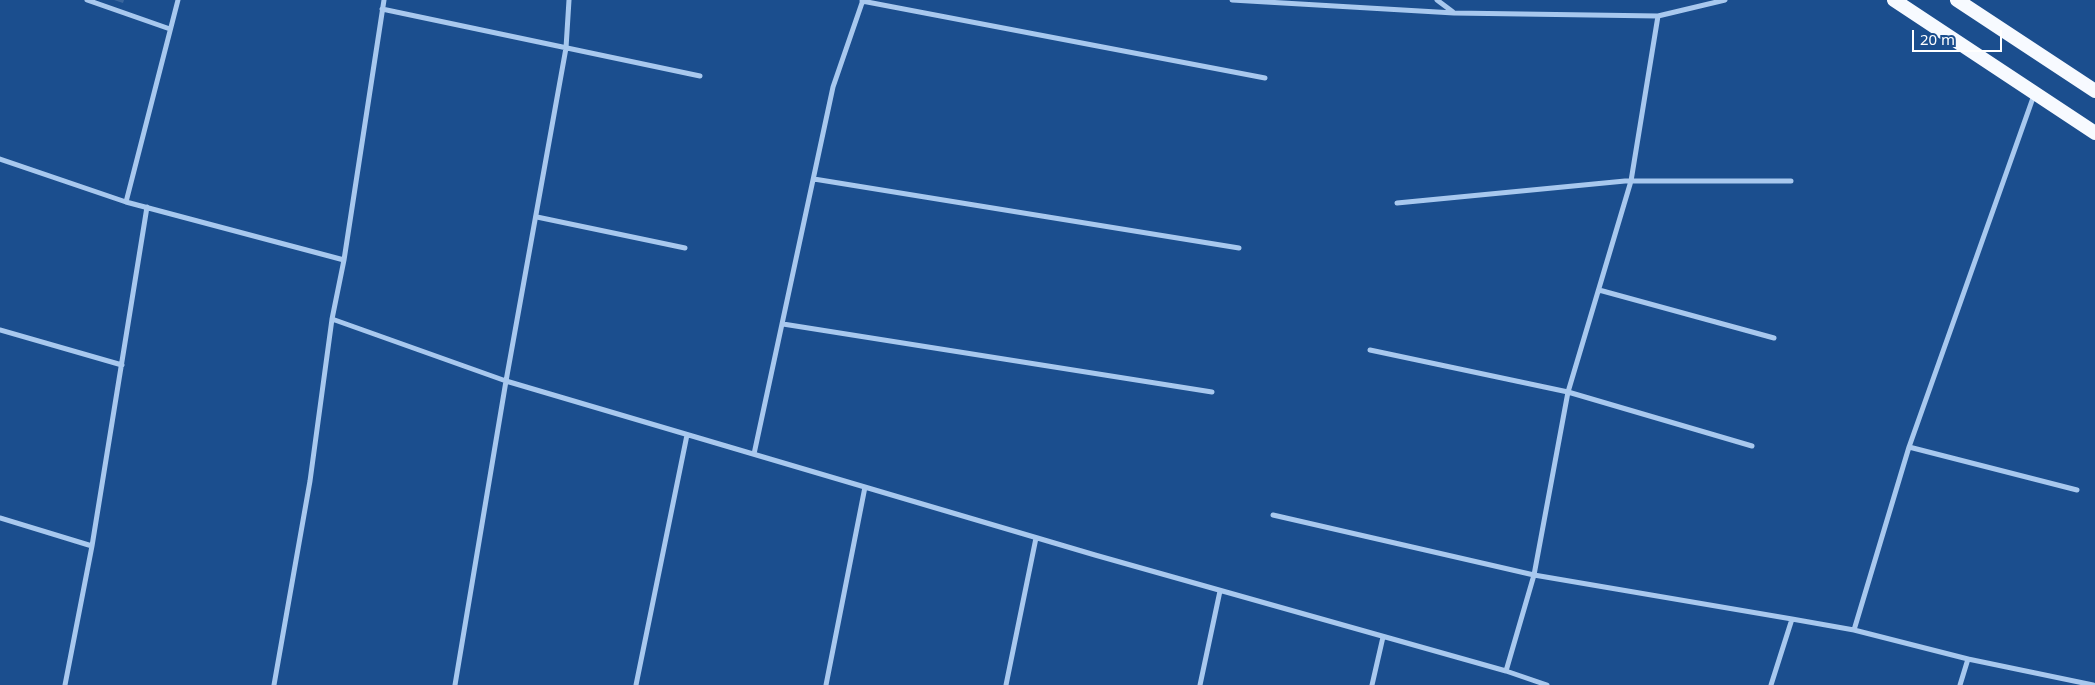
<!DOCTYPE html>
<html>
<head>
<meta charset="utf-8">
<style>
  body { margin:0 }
  #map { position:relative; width:2095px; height:685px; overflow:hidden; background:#1b4e8e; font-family:"Noto Sans",sans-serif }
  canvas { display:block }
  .scale { position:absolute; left:1912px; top:30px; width:90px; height:22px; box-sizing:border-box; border:2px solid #fff; border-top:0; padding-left:6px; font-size:15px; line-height:18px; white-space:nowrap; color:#fff; -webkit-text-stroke:4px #1b4e8e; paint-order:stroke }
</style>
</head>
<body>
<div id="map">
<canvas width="2095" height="685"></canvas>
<div class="scale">20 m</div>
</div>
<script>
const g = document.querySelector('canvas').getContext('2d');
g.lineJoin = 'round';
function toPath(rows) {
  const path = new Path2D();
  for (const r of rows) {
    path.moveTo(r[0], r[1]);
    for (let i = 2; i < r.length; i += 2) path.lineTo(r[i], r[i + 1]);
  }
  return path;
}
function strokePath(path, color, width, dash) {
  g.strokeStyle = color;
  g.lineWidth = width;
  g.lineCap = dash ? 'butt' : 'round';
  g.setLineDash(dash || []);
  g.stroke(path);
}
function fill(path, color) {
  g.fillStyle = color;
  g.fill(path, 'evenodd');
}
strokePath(toPath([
  [87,0,170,29],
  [1232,0,1454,13,1658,16,1725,0],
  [1437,0,1453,12],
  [862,1,1265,78],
  [382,9,700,76],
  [0,159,126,202,344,260],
  [814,179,1239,248],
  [126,202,178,0],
  [1397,203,1625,181,1791,181],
  [537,217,685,248],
  [1599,290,1774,338],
  [332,319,506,381,566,48,569,0],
  [783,324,1212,392],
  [0,330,122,365],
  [1370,350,1568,392,1752,446],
  [1909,447,2077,490],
  [754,454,833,87,863,0],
  [1273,515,1534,575,1792,619],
  [0,518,92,546],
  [1854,630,1909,447,2034,95],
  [1506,671,1534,575,1568,392,1631,181,1658,16],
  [65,685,92,546,147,207],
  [274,685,310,481,332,319,344,260,384,0],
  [455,685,506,381,1095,555,1506,671,1547,685],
  [636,685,687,435],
  [826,685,865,487],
  [1006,685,1036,538],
  [1200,685,1220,591],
  [1372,685,1383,637],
  [1771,685,1792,619,1854,630,1968,659,2093,685],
  [1960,685,1968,659]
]), '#a8c8ee', 5);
strokePath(toPath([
  [1894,0,2095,133],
  [1957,0,2095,91]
]), '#f7faff', 14);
fill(toPath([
  [114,0,124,0,123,3]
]), '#3a669d');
</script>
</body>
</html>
